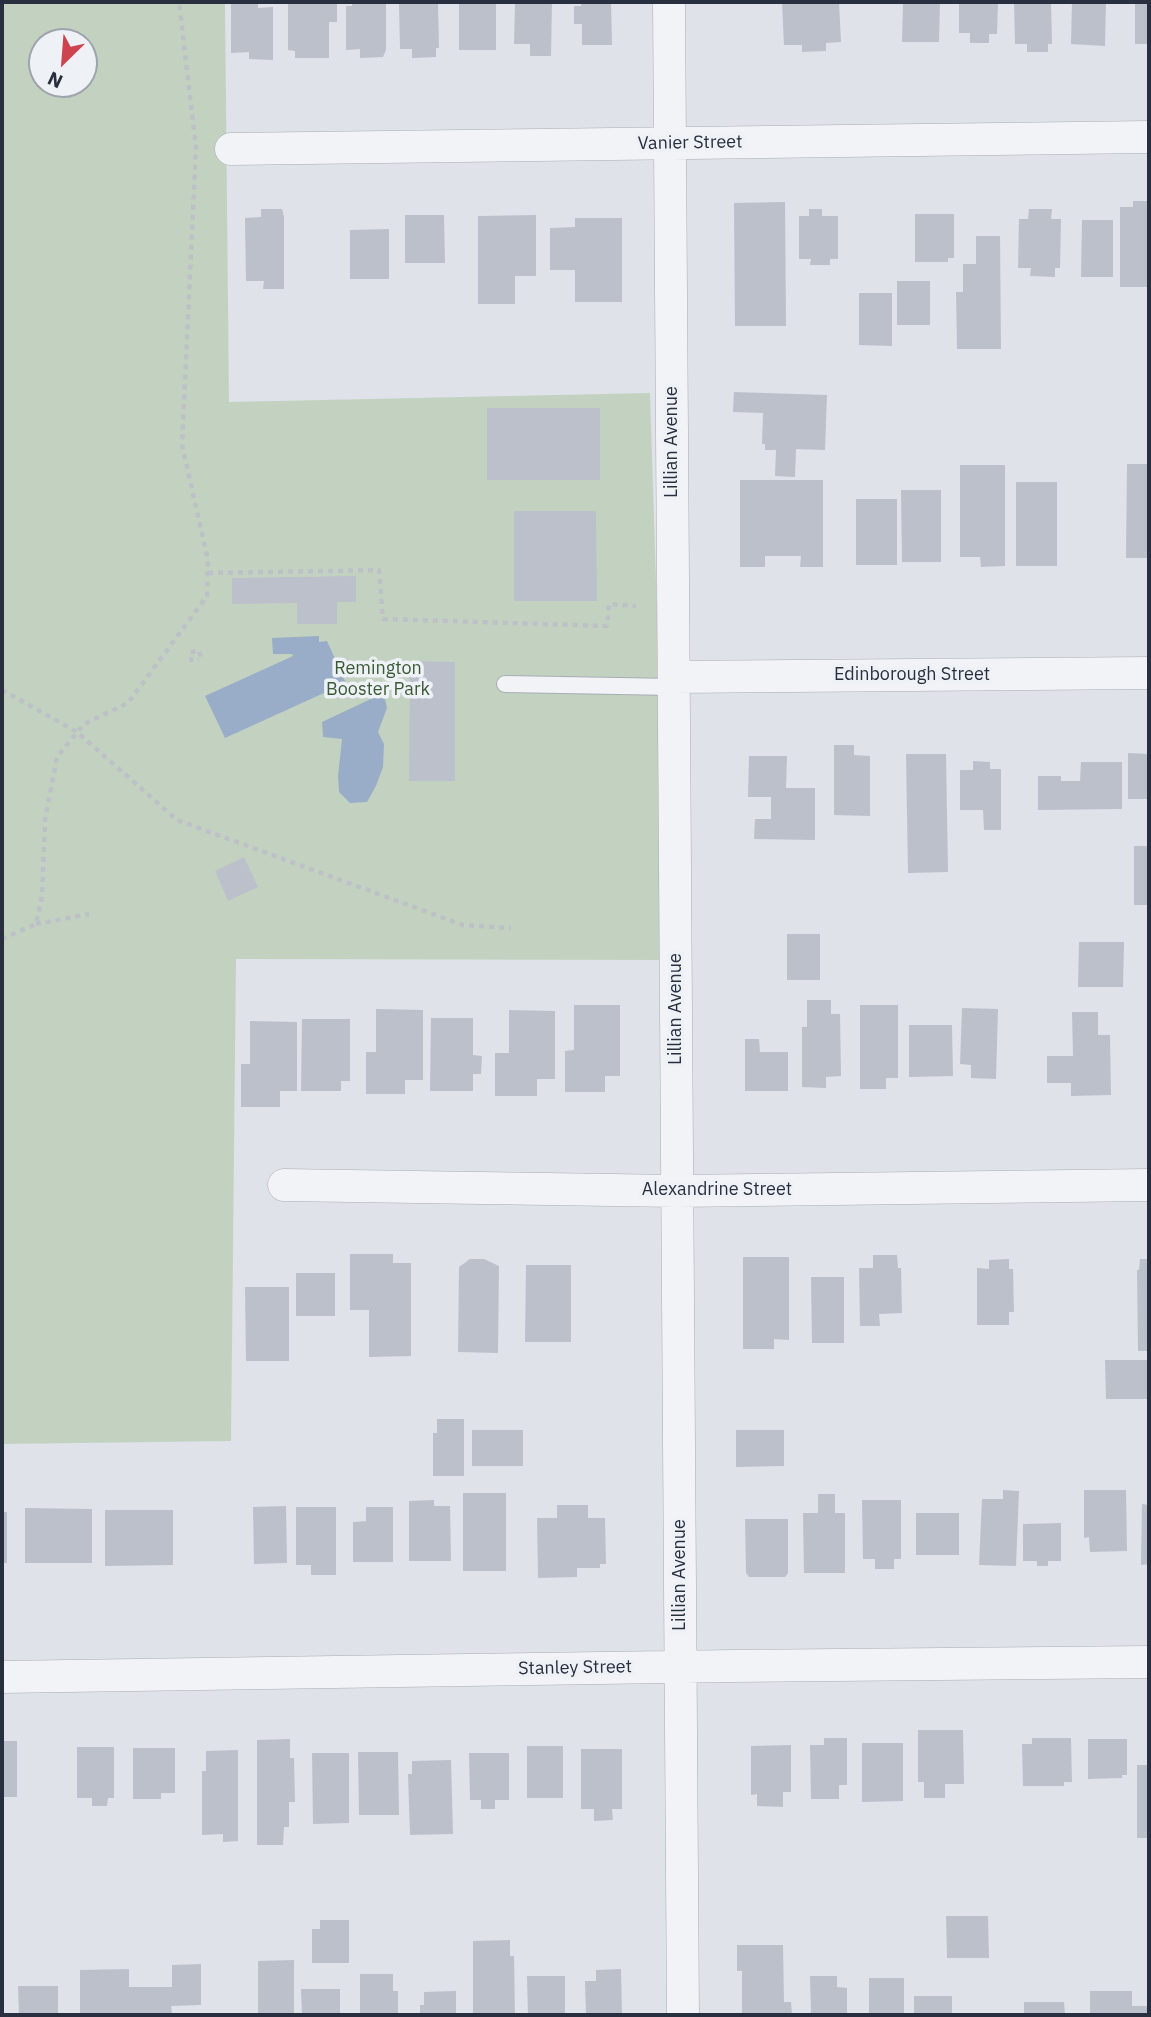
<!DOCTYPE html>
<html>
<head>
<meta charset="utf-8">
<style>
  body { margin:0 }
  #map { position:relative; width:1151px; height:2017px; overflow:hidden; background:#dfe2e8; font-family:"IBM Plex Sans",sans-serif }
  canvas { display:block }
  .frame { position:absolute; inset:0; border:4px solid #282f3f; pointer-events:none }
  .north { position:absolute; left:28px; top:28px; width:70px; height:70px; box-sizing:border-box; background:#eef1f6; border:2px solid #9fa3ad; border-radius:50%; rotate:205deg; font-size:19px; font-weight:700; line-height:28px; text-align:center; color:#282f3f }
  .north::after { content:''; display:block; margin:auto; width:24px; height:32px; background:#cd444e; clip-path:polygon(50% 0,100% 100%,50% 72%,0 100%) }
</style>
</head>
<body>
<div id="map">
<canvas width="1151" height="2017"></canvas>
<div class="frame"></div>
<div class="north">N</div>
</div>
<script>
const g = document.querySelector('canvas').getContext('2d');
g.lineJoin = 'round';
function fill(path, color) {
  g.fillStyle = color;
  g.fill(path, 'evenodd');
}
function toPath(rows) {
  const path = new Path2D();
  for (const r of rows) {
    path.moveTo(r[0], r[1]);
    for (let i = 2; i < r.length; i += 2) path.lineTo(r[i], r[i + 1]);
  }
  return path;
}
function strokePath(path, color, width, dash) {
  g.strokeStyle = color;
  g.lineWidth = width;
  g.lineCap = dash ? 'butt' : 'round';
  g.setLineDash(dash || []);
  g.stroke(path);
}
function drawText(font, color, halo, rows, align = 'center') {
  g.font = font + ' "IBM Plex Sans",sans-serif';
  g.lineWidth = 7;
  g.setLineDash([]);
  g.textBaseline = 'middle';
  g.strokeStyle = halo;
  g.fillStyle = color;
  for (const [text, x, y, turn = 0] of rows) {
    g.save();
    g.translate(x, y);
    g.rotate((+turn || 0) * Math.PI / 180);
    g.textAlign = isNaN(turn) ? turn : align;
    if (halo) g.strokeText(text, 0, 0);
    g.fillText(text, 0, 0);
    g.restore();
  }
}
fill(toPath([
  [2,2,225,2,229,402,650,393,668,960,236,959,231,1441,2,1444],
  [42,42,84,42,84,84,42,84]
]), '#c3d2c0');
fill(toPath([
  [319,636,319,642,327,641,346,683,225,738,205,696,293,656,292,654,273,654,272,638],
  [377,696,385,699,387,708,378,732,384,744,383,767,376,786,367,802,350,803,339,792,338,776,342,739,323,737,322,722]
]), '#9aadc8');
fill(toPath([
  [231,2,258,2,258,8,273,7,273,60,249,59,249,52,231,53],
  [288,2,337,2,337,22,329,22,329,58,295,58,295,51,288,50],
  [352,2,386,2,386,50,383,57,360,58,360,49,346,50,346,6,352,6],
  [410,2,438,2,439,48,436,48,436,57,412,58,412,49,400,49,399,4,410,4],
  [459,2,496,2,496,50,459,50],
  [515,2,552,2,551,56,530,56,530,44,514,44],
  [581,2,611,2,612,45,582,45,582,24,574,24,574,6,581,6],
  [782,2,839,2,841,42,826,43,826,51,802,52,802,45,784,45],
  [903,2,940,2,939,42,902,42],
  [959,2,998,2,997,34,989,34,989,43,970,43,970,33,959,33],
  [1014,2,1051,2,1052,44,1048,44,1048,52,1027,52,1027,44,1015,44],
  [1072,2,1106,2,1105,46,1071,44],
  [1135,2,1149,2,1149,44,1135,44],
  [1133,201,1149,201,1149,287,1120,287,1120,207,1133,207],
  [785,202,786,326,735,326,734,203],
  [261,209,282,209,284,217,284,289,263,289,264,281,246,281,245,218,261,217],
  [809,209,822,209,822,216,838,216,838,259,830,259,830,265,810,265,811,259,799,259,799,216,809,216],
  [1029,209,1052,209,1051,219,1061,219,1060,268,1055,268,1055,277,1030,276,1031,268,1018,268,1019,219,1028,219],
  [915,214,954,214,954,258,948,258,948,262,915,262],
  [405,215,444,215,445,263,405,263],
  [536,215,536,276,515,276,515,304,478,304,478,216],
  [575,218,622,218,622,302,575,302,575,270,550,270,550,228,575,227],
  [1082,220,1113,220,1113,277,1081,277],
  [389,229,389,279,350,279,350,230],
  [976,236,1000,236,1001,349,957,349,956,292,963,292,963,264,976,264],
  [897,281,930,281,930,325,897,325],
  [859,293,892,293,892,346,859,345],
  [734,392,827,395,825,450,796,449,795,477,775,476,776,450,765,450,765,444,762,444,763,413,733,412],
  [487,408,600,408,600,480,487,480],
  [1127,464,1149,464,1149,558,1126,558],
  [960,465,1005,465,1005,566,981,567,980,557,960,557],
  [740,480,823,480,823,567,800,567,801,556,765,556,765,567,740,567],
  [1016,482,1057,482,1057,566,1016,566],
  [901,490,941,490,941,562,902,562],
  [856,499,897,499,897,565,856,565],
  [514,511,596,511,597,601,514,601],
  [356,576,356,602,337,602,337,624,297,624,297,603,232,604,232,578],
  [410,661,455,662,455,781,409,781],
  [834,745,854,745,854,755,870,756,870,816,834,815],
  [1128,753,1149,754,1149,799,1128,799],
  [906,754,946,754,948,872,908,873],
  [749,756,787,756,786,788,815,788,815,840,754,839,755,819,771,819,771,797,748,797],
  [973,761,990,762,990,769,1001,769,1001,830,984,830,983,810,960,810,960,770,973,770],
  [1081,762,1122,762,1122,809,1038,810,1038,776,1061,776,1061,781,1080,781],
  [1134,846,1149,846,1149,905,1134,905],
  [244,857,258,887,228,901,215,871],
  [787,934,820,934,820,980,787,980],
  [1079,942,1124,942,1123,987,1078,987],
  [807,1000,831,1000,831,1014,840,1014,841,1076,826,1077,826,1088,802,1087,802,1027,807,1027],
  [574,1005,620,1005,620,1076,605,1076,605,1092,565,1092,565,1051,574,1050],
  [860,1005,898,1005,898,1078,886,1078,886,1089,860,1089],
  [962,1008,998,1009,996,1079,971,1078,971,1065,960,1064],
  [376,1009,423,1010,423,1080,405,1080,405,1094,366,1094,366,1052,376,1052],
  [509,1010,555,1011,555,1079,537,1079,537,1096,495,1096,495,1053,509,1053],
  [1072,1012,1098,1012,1098,1035,1110,1035,1111,1095,1071,1096,1071,1083,1047,1083,1047,1056,1073,1056],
  [431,1018,473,1018,473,1055,482,1056,481,1074,473,1074,473,1091,430,1091],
  [302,1019,350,1019,350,1081,341,1081,341,1091,301,1091],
  [250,1021,297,1022,297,1091,280,1091,280,1107,241,1107,241,1064,250,1064],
  [909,1025,952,1025,953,1076,909,1077],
  [745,1039,759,1039,760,1052,788,1052,788,1091,745,1091],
  [350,1254,393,1254,393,1263,411,1263,411,1356,369,1357,369,1310,350,1310],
  [873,1255,897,1255,898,1268,901,1268,902,1313,879,1314,880,1326,860,1326,859,1268,873,1268],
  [743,1257,789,1257,789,1340,774,1339,774,1349,743,1349],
  [470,1259,484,1259,499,1266,498,1353,458,1352,459,1267],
  [1009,1259,1009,1269,1013,1269,1014,1312,1009,1312,1009,1325,977,1325,977,1268,989,1269,989,1260],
  [1140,1259,1149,1259,1149,1351,1138,1351,1137,1270,1139,1270],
  [526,1265,571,1265,571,1342,525,1342],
  [296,1273,335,1273,335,1316,296,1316],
  [811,1277,844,1277,844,1343,812,1343],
  [245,1287,289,1287,289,1361,246,1361],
  [1105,1360,1149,1360,1149,1399,1106,1399],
  [437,1419,464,1419,464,1476,433,1476,433,1433,437,1433],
  [472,1430,523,1430,523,1466,472,1466],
  [736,1430,784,1430,784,1466,736,1467],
  [1003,1490,1019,1491,1016,1566,979,1565,982,1499,1003,1499],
  [1084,1490,1126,1490,1127,1551,1090,1552,1089,1537,1084,1538],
  [463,1493,506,1493,506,1571,463,1571],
  [818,1494,835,1494,835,1513,845,1513,845,1573,804,1573,803,1513,818,1513],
  [434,1500,434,1506,450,1506,451,1561,409,1561,409,1501],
  [862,1500,901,1500,901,1559,894,1559,894,1569,875,1569,875,1559,863,1559],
  [1142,1504,1149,1505,1149,1564,1141,1565],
  [557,1505,588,1505,588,1518,605,1518,606,1564,600,1564,600,1568,577,1568,577,1577,538,1578,537,1518,557,1518],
  [286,1506,287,1563,254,1564,253,1507],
  [296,1507,336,1507,336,1575,311,1575,311,1565,296,1565],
  [366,1507,393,1507,393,1562,353,1562,353,1522,366,1521],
  [25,1508,92,1509,92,1563,25,1563],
  [105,1510,173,1510,173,1565,105,1566],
  [2,1512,7,1512,7,1563,2,1563],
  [916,1513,959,1513,959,1555,916,1555],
  [745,1519,788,1519,788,1573,785,1577,749,1577,746,1573],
  [1061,1523,1061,1561,1048,1561,1048,1566,1037,1566,1037,1561,1023,1561,1023,1524],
  [918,1730,963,1730,964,1784,945,1784,945,1798,924,1798,924,1782,918,1782],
  [824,1738,847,1738,847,1785,839,1785,839,1799,811,1799,810,1745,824,1745],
  [1032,1738,1071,1738,1072,1782,1064,1782,1064,1786,1023,1786,1022,1744,1032,1744],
  [290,1739,290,1758,294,1758,295,1802,289,1802,289,1827,284,1827,283,1845,257,1845,257,1740],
  [1088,1739,1127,1739,1127,1775,1122,1775,1122,1778,1088,1779],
  [2,1741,17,1741,17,1797,2,1797],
  [862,1743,903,1743,903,1801,862,1802],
  [791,1745,791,1792,783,1792,783,1807,757,1806,757,1794,751,1795,751,1746],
  [527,1746,563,1746,563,1798,527,1798],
  [77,1747,114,1747,114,1798,108,1798,107,1806,92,1806,92,1798,77,1798],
  [133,1748,175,1748,175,1793,161,1793,161,1799,133,1799],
  [581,1749,622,1749,622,1809,612,1809,613,1820,594,1821,594,1809,581,1809],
  [238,1750,238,1841,223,1842,223,1834,202,1835,202,1771,206,1771,206,1751],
  [358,1752,398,1752,399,1815,359,1815],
  [312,1753,349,1753,349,1823,313,1824],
  [469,1753,509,1753,509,1800,495,1800,495,1809,481,1809,481,1800,470,1800],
  [451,1760,453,1834,410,1835,408,1774,412,1774,412,1761],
  [1137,1765,1149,1765,1149,1838,1137,1838],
  [946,1916,988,1916,989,1958,947,1958],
  [320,1920,349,1920,349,1963,312,1963,312,1929,320,1929],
  [510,1940,510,1956,514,1956,515,2015,473,2015,473,1941],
  [737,1945,783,1945,784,2002,791,2002,792,2015,742,2015,742,1971,737,1971],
  [294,1960,294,2015,258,2015,258,1961],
  [201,1964,201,2005,171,2006,172,2015,80,2015,80,1970,129,1969,129,1987,172,1987,172,1965],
  [621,1969,622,2015,586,2015,585,1981,596,1981,596,1970],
  [360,1974,393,1974,393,1991,398,1991,398,2015,360,2015],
  [527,1976,565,1976,565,2015,528,2015],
  [810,1976,837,1976,837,1987,847,1988,847,2015,811,2015],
  [869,1978,904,1978,904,2015,869,2015],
  [18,1986,58,1986,58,2015,19,2015],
  [301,1989,340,1989,340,2015,302,2015],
  [456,1991,456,2015,420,2015,420,2005,424,2005,424,1992],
  [1090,1991,1132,1991,1132,2006,1149,2006,1149,2015,1090,2015],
  [914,1996,952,1996,952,2015,914,2015],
  [1024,2002,1064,2002,1065,2015,1024,2015]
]), '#bcc0cb');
const lane = toPath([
  [505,684,674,687]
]);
const street = toPath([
  [669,2,683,2015],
  [231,149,1149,137],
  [674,677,1149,673],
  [284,1185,677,1191,1149,1185],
  [2,1677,733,1666,1149,1662]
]);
strokePath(lane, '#a8acb5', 18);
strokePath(street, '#a8acb5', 33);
strokePath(toPath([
  [208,573,379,570,383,619,607,626,609,604,636,606],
  [192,662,190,653,198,650,202,658,198,660],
  [2,690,77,732,177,820,463,925,511,928],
  [36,924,89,914],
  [2,939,36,924,42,896,45,820,57,757,84,724,128,703,207,596,208,560,182,445,196,148,179,2]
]), '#bdc0c6', 4.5, [5, 5]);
strokePath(lane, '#f1f3f6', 16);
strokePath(street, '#f1f3f6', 32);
drawText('18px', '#282f3f', '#eef1f6', [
  ["Vanier Street",690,143,-1],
  ["Lillian Avenue",672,442,-90],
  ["Edinborough Street",912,675],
  ["Lillian Avenue",676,1009,-90],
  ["Alexandrine Street",717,1190],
  ["Lillian Avenue",680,1575,-90],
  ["Stanley Street",575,1668,-1]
]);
drawText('18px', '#3a5a35', '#eef1f6', [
  ["Remington",378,669],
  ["Booster Park",378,690]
]);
</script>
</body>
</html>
